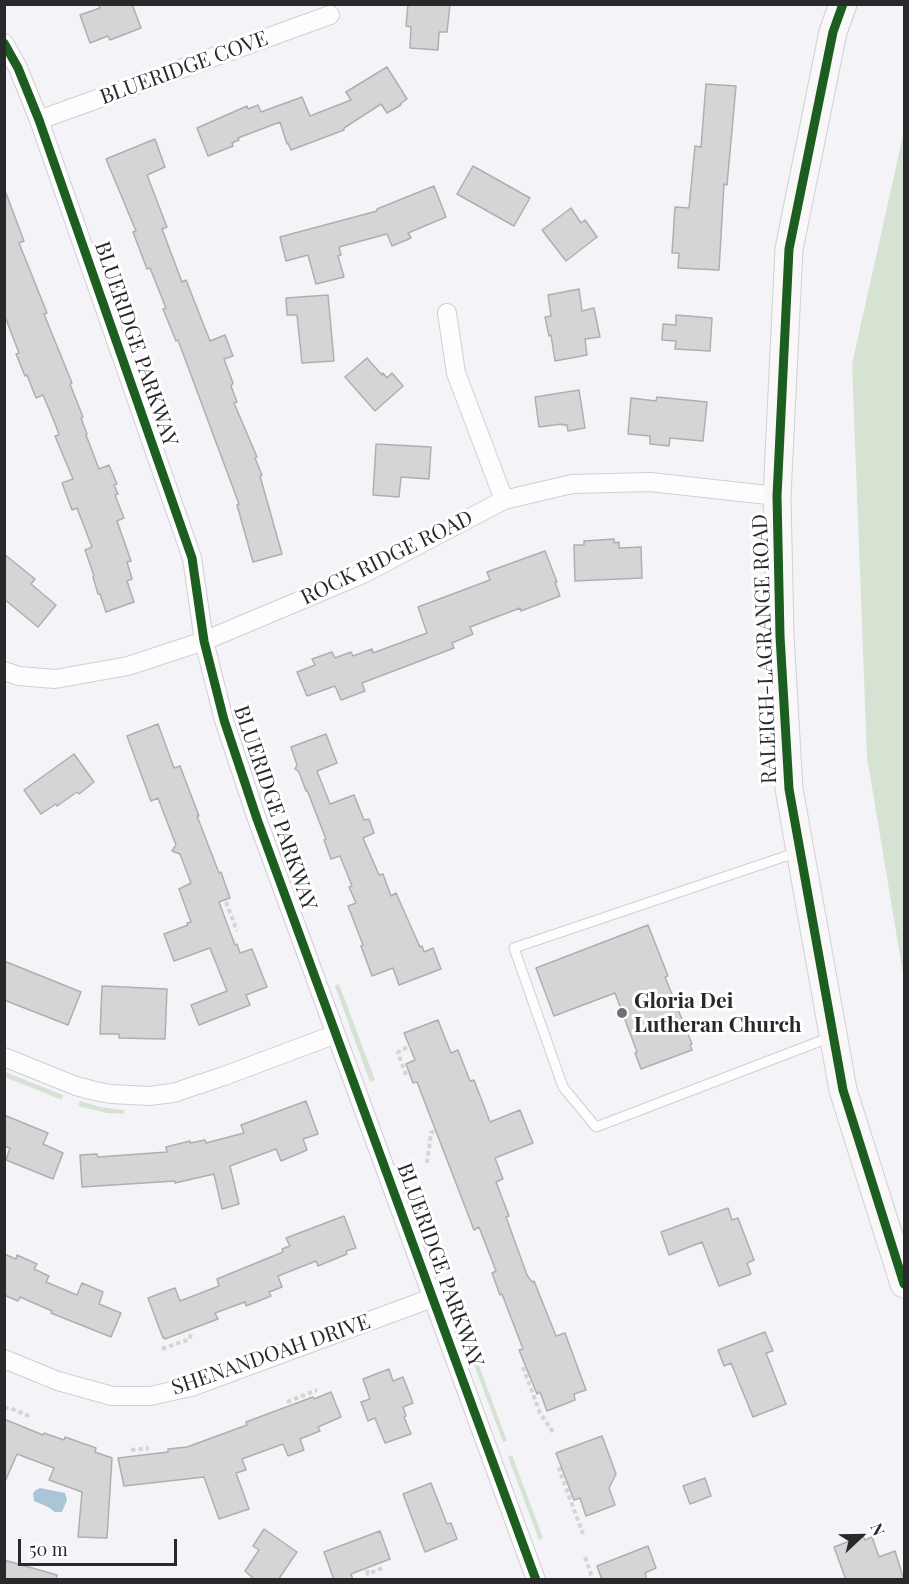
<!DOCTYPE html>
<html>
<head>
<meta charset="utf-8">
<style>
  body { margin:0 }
  #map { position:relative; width:909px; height:1584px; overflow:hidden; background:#f4f3f8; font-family:"Playfair Display",serif }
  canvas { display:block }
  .frame { position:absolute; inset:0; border:6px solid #29282b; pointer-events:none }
  .north { position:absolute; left:831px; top:1506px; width:60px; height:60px; -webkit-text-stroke:4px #fff; paint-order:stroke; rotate:68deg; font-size:16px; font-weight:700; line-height:24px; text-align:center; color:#29282b }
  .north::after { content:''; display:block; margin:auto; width:21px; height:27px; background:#29282b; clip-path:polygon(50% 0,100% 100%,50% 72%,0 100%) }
  .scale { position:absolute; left:18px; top:1539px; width:159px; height:27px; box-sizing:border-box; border:3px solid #29282b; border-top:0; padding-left:8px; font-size:18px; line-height:21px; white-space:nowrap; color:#29282b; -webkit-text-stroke:4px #fff; paint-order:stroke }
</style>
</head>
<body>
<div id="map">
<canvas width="909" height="1584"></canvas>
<div class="frame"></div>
<div class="north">N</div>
<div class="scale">50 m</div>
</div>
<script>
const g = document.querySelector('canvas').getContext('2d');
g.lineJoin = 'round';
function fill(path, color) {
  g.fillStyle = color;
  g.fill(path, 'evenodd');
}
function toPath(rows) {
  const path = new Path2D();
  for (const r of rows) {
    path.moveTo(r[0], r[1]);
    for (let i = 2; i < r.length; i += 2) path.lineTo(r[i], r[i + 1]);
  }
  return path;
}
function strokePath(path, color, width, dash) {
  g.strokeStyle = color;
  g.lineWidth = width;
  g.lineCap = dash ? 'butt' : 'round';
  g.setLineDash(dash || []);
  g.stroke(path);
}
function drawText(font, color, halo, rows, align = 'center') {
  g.font = font + ' "Playfair Display",serif';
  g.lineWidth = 6;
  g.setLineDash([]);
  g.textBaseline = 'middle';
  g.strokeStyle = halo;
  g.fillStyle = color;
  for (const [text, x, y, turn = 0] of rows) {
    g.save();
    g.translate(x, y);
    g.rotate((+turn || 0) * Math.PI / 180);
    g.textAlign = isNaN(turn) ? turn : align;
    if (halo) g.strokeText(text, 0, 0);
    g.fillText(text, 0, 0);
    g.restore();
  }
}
fill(toPath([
  [904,131,904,980,867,757,852,364],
  [339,984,375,1080,370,1082,335,986],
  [5,1072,63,1095,62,1100,5,1077],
  [80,1101,100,1107,124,1110,124,1114,107,1113,86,1108,78,1106],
  [468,1336,507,1441,503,1442,464,1338],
  [512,1455,543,1538,539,1540,508,1457]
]), '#d6e3d3');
fill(toPath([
  [40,1488,65,1493,67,1500,62,1512,55,1512,48,1507,34,1501,33,1493,36,1490]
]), '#aac6d6');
const building = toPath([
  [98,4,132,4,141,28,110,40,108,36,90,43,80,15,100,8,98,4],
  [408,4,450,4,447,32,439,32,438,50,410,48,411,27,406,26,408,4],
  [387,67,407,99,400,104,401,105,387,113,381,104,344,128,344,130,291,150,288,143,287,144,280,122,238,138,239,140,232,143,233,146,208,156,197,128,247,106,248,109,258,105,261,112,302,97,310,116,351,100,346,92,387,67],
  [706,84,736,86,727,185,724,184,719,270,678,268,679,253,672,253,675,207,689,208,695,146,701,147,706,84],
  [155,139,165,167,147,175,167,227,162,229,182,282,186,280,210,341,225,335,233,356,224,359,233,383,231,386,237,402,234,403,257,457,255,458,262,475,260,476,282,554,253,562,237,505,239,504,178,340,176,341,163,309,166,308,150,268,147,269,133,232,136,231,106,159,155,139],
  [473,166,530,198,514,226,457,194,473,166],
  [434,186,446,217,408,233,411,238,392,246,387,234,339,247,341,255,338,256,344,277,316,284,308,255,286,261,280,237,377,211,377,209,434,186],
  [6,193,24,241,19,243,47,313,44,314,72,383,70,384,83,417,81,418,87,434,86,435,99,469,109,465,117,484,114,485,118,494,115,495,124,518,117,521,131,561,127,562,132,579,127,581,134,602,106,612,100,594,98,594,93,577,94,576,85,550,92,547,77,508,72,510,62,483,73,479,55,436,59,435,56,426,43,395,36,398,27,375,25,376,16,354,19,353,4,314,4,194,6,193],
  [571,208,581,223,585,220,597,237,566,261,542,230,571,208],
  [579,289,582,311,594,308,600,337,585,339,587,355,555,361,551,335,549,336,545,317,551,316,548,295,579,289],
  [328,295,334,361,302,363,297,315,287,315,286,298,328,295],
  [676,315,712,318,710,351,675,349,676,341,662,340,663,324,676,325,676,315],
  [367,358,382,375,383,373,387,378,392,373,403,386,375,411,345,377,367,358],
  [579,390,585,428,568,431,567,425,562,425,562,424,539,427,535,397,579,390],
  [657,397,707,402,703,441,670,438,669,446,650,444,650,436,628,434,631,398,656,401,657,397],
  [376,444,431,447,429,479,401,477,399,497,373,495,376,444],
  [614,539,614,543,619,542,619,548,641,547,642,578,575,581,574,545,584,545,584,541,614,539],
  [545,551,557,582,555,582,560,596,521,611,520,608,470,627,473,634,452,643,454,648,362,683,365,691,341,700,335,686,307,696,297,672,315,665,312,659,332,652,335,658,351,652,353,656,372,649,373,653,427,633,418,607,490,580,487,572,545,551],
  [4,554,35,579,31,584,56,605,38,627,4,599,4,554],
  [158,724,174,768,180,766,199,816,197,816,219,873,221,872,230,898,219,902,235,945,237,944,240,953,252,949,267,987,246,995,250,1005,199,1025,191,1005,227,991,210,948,174,961,164,934,188,925,187,923,191,922,179,889,191,883,180,854,172,851,176,845,158,798,151,801,127,736,158,724],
  [326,734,337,763,317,771,330,804,354,795,364,820,369,819,374,833,363,838,379,875,383,874,391,896,396,893,420,947,422,946,424,952,433,948,441,969,399,985,393,968,372,976,361,946,363,945,348,906,356,903,349,887,352,886,340,856,331,859,324,840,326,839,307,790,306,791,299,772,295,769,297,765,291,747,326,734],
  [74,754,94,782,79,794,77,792,57,806,56,804,41,814,24,790,74,754],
  [648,925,668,976,665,977,692,1044,690,1045,692,1050,641,1069,635,1053,637,1052,615,993,554,1016,536,968,648,925],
  [4,961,81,992,68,1025,4,1000,4,961],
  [102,986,167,989,165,1039,119,1038,119,1034,100,1034,102,986],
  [438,1020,451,1053,458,1050,470,1081,474,1080,490,1122,520,1110,533,1143,495,1158,503,1179,496,1182,509,1216,506,1217,527,1275,532,1282,534,1281,556,1336,565,1333,586,1390,574,1394,575,1400,547,1411,540,1392,537,1394,519,1350,523,1349,502,1294,500,1295,492,1273,496,1271,479,1227,474,1230,417,1082,413,1083,406,1064,415,1060,404,1033,438,1020],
  [306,1101,318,1134,303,1139,307,1150,281,1161,276,1149,230,1166,239,1204,222,1209,214,1174,175,1183,175,1181,82,1187,80,1155,97,1154,98,1157,167,1152,166,1147,190,1141,190,1143,205,1140,206,1143,244,1133,241,1125,306,1101],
  [4,1115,48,1133,43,1144,63,1153,53,1179,6,1160,10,1148,4,1146,4,1115],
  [728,1208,732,1220,738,1218,754,1260,747,1263,751,1274,719,1286,702,1242,669,1255,661,1232,728,1208],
  [344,1216,356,1248,346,1251,347,1254,318,1266,316,1261,278,1276,282,1287,269,1292,271,1296,246,1306,245,1302,215,1313,218,1319,165,1339,164,1337,163,1338,148,1298,175,1288,180,1301,219,1286,217,1279,283,1252,282,1249,290,1246,286,1238,344,1216],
  [4,1254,16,1259,17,1255,37,1264,34,1269,49,1276,46,1282,77,1295,82,1283,103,1292,99,1304,121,1313,111,1337,51,1313,52,1311,20,1297,18,1301,4,1295,4,1254],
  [765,1332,773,1351,766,1353,786,1404,753,1417,731,1363,724,1366,718,1350,765,1332],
  [389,1369,393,1381,403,1377,413,1403,403,1407,406,1416,404,1417,411,1434,385,1443,375,1418,368,1421,361,1402,370,1399,363,1379,389,1369],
  [331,1392,341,1417,318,1427,320,1431,300,1439,304,1450,288,1456,283,1444,242,1459,246,1470,236,1473,249,1509,219,1519,204,1477,124,1486,118,1458,168,1452,168,1449,187,1447,247,1425,246,1422,313,1397,314,1399,331,1392],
  [4,1419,43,1435,44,1433,64,1440,65,1437,96,1448,95,1452,112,1458,107,1538,78,1537,82,1492,49,1480,54,1468,17,1454,4,1484,4,1419],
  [602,1436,616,1474,609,1488,615,1505,586,1516,580,1498,574,1500,556,1453,602,1436],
  [705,1478,711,1496,690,1504,683,1486,705,1478],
  [431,1483,447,1524,451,1523,457,1539,425,1552,403,1494,431,1483],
  [264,1529,297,1552,278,1580,255,1580,245,1571,259,1550,253,1546,264,1529],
  [380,1531,390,1559,351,1574,353,1580,334,1580,324,1552,380,1531],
  [863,1536,865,1540,872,1537,879,1557,895,1551,904,1580,846,1580,834,1547,863,1536],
  [648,1546,656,1568,645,1573,647,1580,602,1580,597,1566,648,1546],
  [4,1560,57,1575,56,1580,4,1580,4,1560]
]);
fill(building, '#d6d5d6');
strokePath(building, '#b0aeaf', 1.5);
const lane = toPath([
  [798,852,514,948,563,1087,596,1127,831,1037]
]);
const street = toPath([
  [4,43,18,68,39,120,192,558,204,641,224,720,257,819,536,1580],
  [39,120,330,15],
  [447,313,456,373,504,500],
  [4,671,19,676,55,679,128,666,204,641,363,574,504,500,572,484,650,482,777,496],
  [4,1057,76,1086,95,1091,111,1094,149,1096,173,1093,224,1076,336,1034],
  [4,1359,58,1381,112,1396,150,1396,191,1387,432,1298]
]);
const secondary = toPath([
  [843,4,833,32,789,249,777,496,780,636,789,789,843,1090,904,1284]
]);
strokePath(lane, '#d0cfd2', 11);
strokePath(street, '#d0cfd2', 20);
strokePath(secondary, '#d0cfd2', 29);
strokePath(toPath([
  [226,902,237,931],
  [406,1075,398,1053,400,1050,412,1046],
  [427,1163,431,1133,434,1131],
  [162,1349,190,1339,191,1331],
  [523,1367,540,1413,553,1432],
  [287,1402,317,1390],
  [4,1408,10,1408,31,1417],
  [131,1450,149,1448],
  [561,1469,559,1469,583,1534],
  [585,1557,593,1580],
  [367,1570,368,1574,385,1567]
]), '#d5d5d5', 4, [4.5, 3]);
strokePath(lane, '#fdfdfe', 9);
strokePath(street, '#fdfdfe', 18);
strokePath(secondary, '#f9f7f7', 27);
strokePath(toPath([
  [843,4,833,32,789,249,777,496,780,636,789,789,843,1090,904,1284],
  [4,43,18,68,39,120,192,558,204,641,224,720,257,819,536,1580]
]), '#1b5e20', 9);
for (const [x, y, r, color] of [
  [622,1013,6,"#706f73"]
]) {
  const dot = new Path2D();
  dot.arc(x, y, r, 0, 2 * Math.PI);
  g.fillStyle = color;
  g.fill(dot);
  strokePath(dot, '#fff', 2);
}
drawText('21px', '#29282b', '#fff', [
  ["BLUERIDGE COVE",184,68,-20],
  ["BLUERIDGE PARKWAY",136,344,71],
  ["ROCK RIDGE ROAD",387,558,-26],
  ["RALEIGH-LAGRANGE ROAD",765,649,-92],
  ["BLUERIDGE PARKWAY",275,808,71],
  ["BLUERIDGE PARKWAY",440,1265,70],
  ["SHENANDOAH DRIVE",271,1355,-19]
]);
drawText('bold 21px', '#29282b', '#fff', [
  ["Gloria Dei",634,1001],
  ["Lutheran Church",634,1025]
], 'left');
</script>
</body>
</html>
